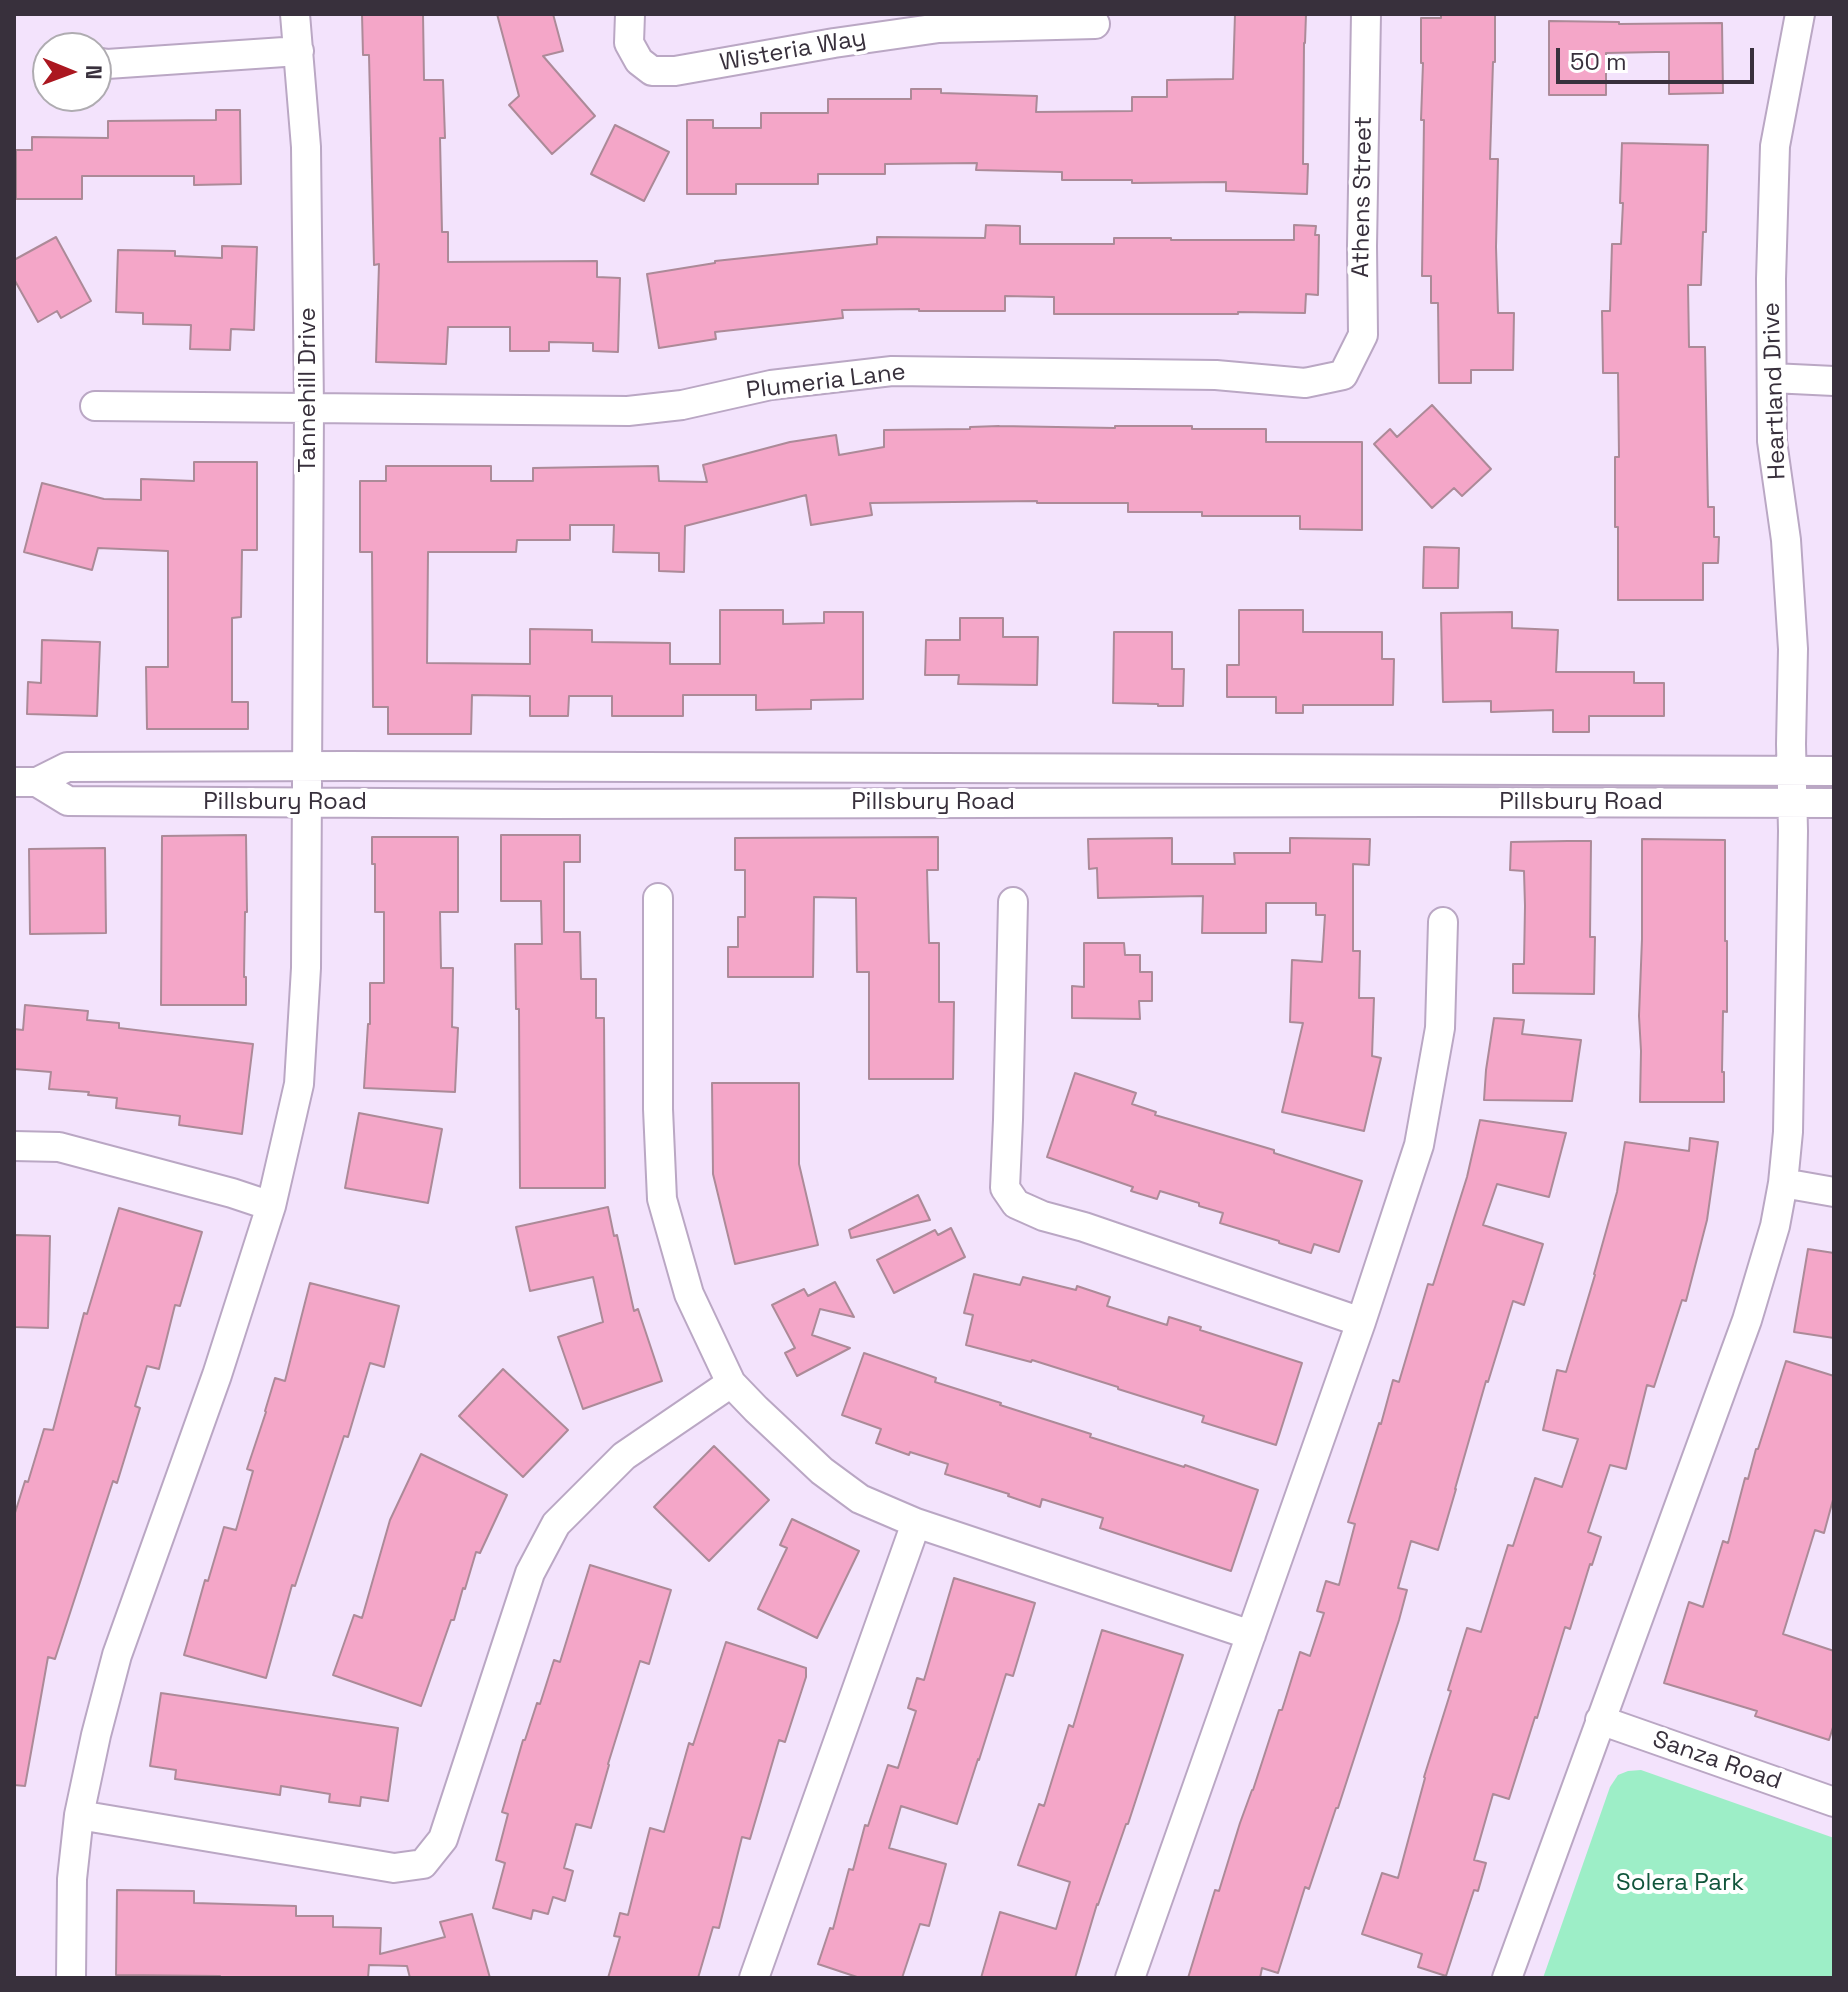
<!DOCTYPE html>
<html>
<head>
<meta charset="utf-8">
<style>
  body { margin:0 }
  #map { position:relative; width:1848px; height:1992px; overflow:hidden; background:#f3e3fc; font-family:"Space Grotesk",sans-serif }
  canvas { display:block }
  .frame { position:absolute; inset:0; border:16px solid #38303c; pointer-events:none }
  .north { position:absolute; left:32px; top:32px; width:80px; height:80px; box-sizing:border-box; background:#fff; border:2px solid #afacb1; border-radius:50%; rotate:91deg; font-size:22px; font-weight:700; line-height:32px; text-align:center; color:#38303c }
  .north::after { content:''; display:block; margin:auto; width:28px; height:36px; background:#ab1720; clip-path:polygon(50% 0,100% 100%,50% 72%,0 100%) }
  .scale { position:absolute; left:1556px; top:48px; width:198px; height:36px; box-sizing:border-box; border:4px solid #38303c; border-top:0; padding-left:10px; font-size:24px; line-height:28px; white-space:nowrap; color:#38303c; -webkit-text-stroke:6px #fff; paint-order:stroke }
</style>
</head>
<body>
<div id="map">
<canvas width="1848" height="1992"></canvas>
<div class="frame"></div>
<div class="north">N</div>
<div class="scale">50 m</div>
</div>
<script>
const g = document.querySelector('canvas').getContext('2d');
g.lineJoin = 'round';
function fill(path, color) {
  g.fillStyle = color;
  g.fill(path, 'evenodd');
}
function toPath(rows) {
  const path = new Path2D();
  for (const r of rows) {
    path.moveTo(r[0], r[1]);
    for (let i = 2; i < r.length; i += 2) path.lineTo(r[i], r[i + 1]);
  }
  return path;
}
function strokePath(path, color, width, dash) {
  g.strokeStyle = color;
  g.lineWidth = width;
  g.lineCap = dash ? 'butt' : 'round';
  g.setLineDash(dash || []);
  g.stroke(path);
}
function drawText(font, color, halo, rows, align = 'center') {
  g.font = font + ' "Space Grotesk",sans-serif';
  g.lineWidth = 8;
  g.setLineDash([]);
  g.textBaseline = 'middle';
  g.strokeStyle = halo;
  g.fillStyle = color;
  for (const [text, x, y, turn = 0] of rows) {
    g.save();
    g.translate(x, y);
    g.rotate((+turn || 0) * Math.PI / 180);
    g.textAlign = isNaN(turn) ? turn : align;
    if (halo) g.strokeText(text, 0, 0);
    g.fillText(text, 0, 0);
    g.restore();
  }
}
fill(toPath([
  [1641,1770,1834,1838,1834,1978,1543,1978,1610,1787,1618,1775,1628,1771]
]), '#9deec7');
const building = toPath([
  [362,14,423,14,424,80,443,80,445,138,440,138,442,232,448,232,448,262,597,261,597,277,620,278,618,352,593,351,593,343,549,342,549,351,510,351,510,327,448,327,446,364,376,362,379,264,374,265,369,55,363,55,362,14],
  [497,14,553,14,563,51,543,56,595,116,552,154,509,105,519,96,497,14],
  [1235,14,1306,14,1305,43,1304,43,1303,164,1308,164,1307,194,1226,191,1226,182,1132,183,1132,180,1062,180,1062,172,976,170,977,163,885,164,885,174,818,174,818,184,736,184,736,194,687,194,687,120,713,120,713,128,761,128,761,113,828,113,828,99,911,99,911,89,941,89,941,93,1037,96,1036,112,1132,111,1132,97,1167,97,1167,80,1233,79,1235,14],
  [1441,14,1495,14,1495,62,1493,62,1490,159,1498,159,1496,247,1498,313,1514,313,1513,370,1471,370,1471,383,1439,383,1438,303,1431,303,1431,276,1422,276,1424,120,1421,120,1423,63,1421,63,1421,18,1441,18,1441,14],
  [1549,21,1619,22,1619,24,1722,23,1723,93,1669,94,1669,52,1656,52,1606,53,1606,95,1549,95,1549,21],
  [216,110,240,110,241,184,194,185,194,176,82,176,82,199,16,199,16,150,32,150,32,137,108,138,108,121,216,120,216,110],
  [615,125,669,152,644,201,591,174,615,125],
  [1622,143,1708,145,1706,232,1703,232,1701,285,1688,285,1689,347,1705,347,1708,507,1714,507,1714,537,1719,537,1718,563,1703,563,1703,600,1618,600,1618,527,1615,527,1615,457,1619,457,1618,373,1603,373,1602,311,1610,311,1612,244,1621,244,1623,203,1620,203,1622,143],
  [986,225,1020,226,1020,244,1114,244,1114,238,1171,238,1171,240,1294,240,1294,225,1316,226,1315,235,1319,235,1318,295,1306,294,1305,313,1238,312,1238,314,1054,314,1054,297,1005,296,1005,311,919,311,919,309,842,310,843,318,715,332,716,339,659,348,647,274,715,263,715,261,877,244,877,237,985,238,986,225],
  [56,237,91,301,61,318,57,311,38,322,14,279,14,260,56,237],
  [222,246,257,247,254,330,231,329,230,350,190,349,191,325,143,324,143,313,116,312,118,250,175,251,175,256,222,258,222,246],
  [1432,405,1491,469,1462,496,1454,488,1432,508,1374,444,1390,429,1397,437,1432,405],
  [999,426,1115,428,1115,426,1192,426,1192,429,1266,429,1266,442,1362,442,1362,530,1300,529,1300,516,1202,516,1202,512,1128,512,1128,503,1037,503,1037,501,870,503,872,515,811,525,806,495,685,526,684,572,659,571,659,553,613,552,614,525,570,525,570,540,517,540,516,552,428,552,427,663,530,664,530,629,592,630,592,642,670,643,670,664,720,664,720,610,783,610,783,624,824,623,824,612,863,612,863,699,811,700,811,709,756,710,756,695,683,695,683,716,612,716,612,696,569,696,568,716,530,716,530,696,472,695,471,734,388,734,388,707,373,707,372,552,360,552,360,481,386,481,386,466,491,466,491,481,533,481,533,468,658,466,659,481,707,482,703,465,790,442,836,435,839,455,884,447,884,430,970,429,970,427,999,426],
  [194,462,257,462,257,550,242,550,241,617,232,618,232,702,248,702,248,729,147,729,146,667,168,667,168,551,98,548,92,570,24,552,42,483,104,499,141,500,141,479,194,481,194,462],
  [1424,547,1459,548,1458,588,1423,588,1424,547],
  [1239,610,1303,610,1303,632,1382,632,1382,659,1394,659,1393,705,1303,705,1303,713,1276,713,1276,697,1227,697,1227,665,1239,665,1239,610],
  [1512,612,1512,628,1558,630,1556,672,1634,672,1634,683,1664,683,1664,716,1589,716,1589,732,1553,732,1553,710,1491,712,1491,701,1443,702,1441,613,1512,612],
  [960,618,1003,618,1003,637,1038,637,1037,685,958,684,959,675,925,675,926,640,960,640,960,618],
  [1114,632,1172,632,1172,669,1184,669,1183,706,1158,706,1158,704,1113,703,1114,632],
  [42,640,100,642,97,716,27,714,28,682,41,683,42,640],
  [246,835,247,912,245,912,244,977,246,977,246,1005,161,1005,162,836,246,835],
  [501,835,580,835,580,862,564,862,564,932,580,932,581,979,596,979,596,1018,604,1018,605,1188,520,1188,519,1009,516,1009,515,944,542,944,541,901,501,901,501,835],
  [372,837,458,837,458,912,440,912,441,968,453,968,452,1027,458,1028,455,1092,364,1088,368,1024,370,1024,370,983,384,983,384,912,375,912,375,864,372,864,372,837],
  [938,837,938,870,927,870,929,943,939,943,939,1002,954,1002,953,1079,869,1079,869,972,857,972,856,898,814,897,813,977,728,977,728,947,738,947,738,917,745,917,745,870,735,870,735,838,938,837],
  [1172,838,1172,864,1235,864,1234,853,1290,853,1290,838,1370,839,1369,865,1353,864,1353,951,1360,951,1359,998,1374,998,1372,1056,1381,1058,1364,1131,1282,1112,1303,1023,1290,1022,1292,960,1322,962,1325,915,1316,915,1316,903,1266,903,1266,933,1202,933,1203,896,1098,898,1097,868,1089,869,1088,839,1172,838],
  [1642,839,1725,840,1725,941,1727,941,1727,1012,1723,1011,1722,1072,1724,1072,1724,1102,1640,1102,1641,1051,1639,1016,1642,939,1642,839],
  [1568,841,1591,841,1590,937,1595,937,1594,994,1513,993,1513,964,1524,964,1525,906,1524,871,1510,870,1511,842,1568,841],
  [105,848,106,933,30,934,29,849,105,848],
  [1084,943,1124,943,1125,955,1140,955,1140,972,1152,972,1152,1001,1139,1001,1140,1019,1072,1018,1072,986,1084,987,1084,943],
  [25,1005,88,1011,87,1020,119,1023,119,1028,253,1044,242,1134,179,1125,180,1116,116,1108,117,1098,88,1095,89,1092,49,1089,51,1072,14,1069,14,1029,23,1030,25,1005],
  [1494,1018,1524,1020,1522,1034,1581,1040,1572,1101,1484,1100,1486,1070,1494,1018],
  [1075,1073,1136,1093,1132,1104,1156,1112,1155,1115,1274,1150,1274,1153,1362,1181,1339,1252,1314,1244,1311,1253,1279,1243,1279,1241,1220,1223,1223,1213,1199,1206,1199,1203,1160,1191,1157,1199,1131,1191,1133,1187,1047,1157,1075,1073],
  [712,1083,799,1083,799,1164,818,1245,735,1264,713,1174,712,1083],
  [359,1113,442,1129,428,1203,345,1188,359,1113],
  [1480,1120,1566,1133,1549,1197,1497,1184,1483,1225,1543,1244,1524,1305,1513,1301,1488,1382,1486,1381,1455,1489,1456,1489,1438,1550,1411,1541,1398,1588,1407,1590,1399,1620,1338,1808,1336,1808,1309,1889,1305,1887,1278,1973,1262,1968,1260,1978,1188,1978,1215,1890,1219,1891,1240,1823,1252,1790,1253,1790,1279,1710,1282,1710,1300,1652,1310,1656,1324,1613,1317,1611,1326,1581,1339,1585,1355,1524,1348,1522,1379,1423,1381,1424,1393,1380,1399,1382,1428,1284,1433,1285,1467,1177,1480,1120],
  [1690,1138,1718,1142,1707,1220,1686,1301,1682,1300,1654,1387,1647,1385,1626,1469,1610,1465,1588,1532,1601,1537,1592,1565,1590,1564,1570,1629,1565,1627,1537,1718,1535,1717,1509,1799,1493,1794,1474,1860,1486,1863,1478,1891,1474,1890,1446,1976,1418,1967,1422,1954,1362,1934,1382,1873,1398,1878,1425,1778,1424,1777,1451,1691,1448,1690,1467,1628,1481,1632,1508,1545,1513,1546,1535,1478,1562,1487,1578,1439,1543,1430,1557,1370,1566,1372,1595,1275,1594,1274,1617,1192,1625,1142,1689,1151,1690,1138],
  [918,1195,930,1220,851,1238,849,1230,918,1195],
  [608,1207,614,1236,617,1235,634,1311,638,1309,662,1381,583,1409,558,1337,603,1322,593,1277,530,1291,516,1227,608,1207],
  [119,1208,202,1232,180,1306,175,1305,159,1369,147,1366,135,1406,140,1408,117,1483,113,1481,55,1659,48,1657,25,1786,14,1785,14,1516,25,1481,28,1482,44,1429,53,1430,84,1313,87,1314,119,1208],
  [951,1228,965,1257,894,1293,877,1260,935,1230,938,1235,951,1228],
  [14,1235,50,1236,48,1328,14,1327,14,1235],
  [1808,1249,1834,1253,1834,1338,1794,1332,1808,1249],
  [974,1274,1020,1285,1023,1277,1076,1290,1077,1286,1110,1297,1107,1306,1167,1325,1169,1317,1201,1327,1200,1330,1302,1363,1276,1445,1202,1422,1204,1416,1118,1389,1118,1387,1032,1360,1031,1362,966,1345,973,1315,964,1313,974,1274],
  [835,1282,854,1317,820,1309,812,1335,850,1348,797,1376,785,1353,795,1348,772,1305,804,1289,808,1296,835,1282],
  [310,1283,399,1306,384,1367,370,1363,348,1437,344,1436,295,1586,292,1585,266,1678,184,1655,205,1580,208,1581,224,1527,236,1530,253,1471,247,1469,266,1412,265,1411,275,1378,285,1381,310,1283],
  [864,1353,936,1378,935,1382,1001,1403,1000,1405,1091,1434,1090,1437,1184,1467,1185,1465,1258,1490,1231,1571,1100,1528,1103,1518,1042,1499,1040,1507,1008,1496,1009,1494,945,1474,948,1464,910,1452,909,1455,876,1443,881,1429,842,1415,864,1353],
  [1786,1361,1834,1376,1834,1496,1824,1533,1815,1530,1783,1634,1834,1651,1834,1724,1829,1740,1755,1716,1757,1711,1664,1683,1689,1602,1703,1607,1723,1541,1728,1543,1745,1478,1748,1479,1756,1449,1758,1449,1786,1361],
  [503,1369,568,1430,523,1477,459,1416,503,1369],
  [714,1446,769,1500,709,1561,654,1507,714,1446],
  [421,1454,507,1495,480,1553,476,1552,465,1589,463,1588,454,1620,451,1620,421,1706,333,1675,354,1615,362,1618,390,1520,421,1454],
  [792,1519,859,1551,817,1638,758,1609,787,1548,780,1545,792,1519],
  [590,1565,671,1590,649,1664,640,1661,608,1764,609,1765,591,1828,576,1824,564,1868,573,1871,565,1901,553,1897,548,1914,533,1910,531,1919,493,1908,505,1863,496,1860,508,1814,502,1812,523,1740,525,1740,537,1703,540,1704,554,1660,560,1662,590,1565],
  [954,1578,1035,1603,1013,1676,1006,1674,979,1760,978,1759,957,1824,901,1806,889,1848,946,1864,929,1926,920,1924,902,1978,860,1978,818,1964,830,1928,833,1929,849,1869,853,1870,865,1825,868,1826,888,1765,898,1768,916,1711,908,1708,917,1678,924,1680,954,1578],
  [1102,1630,1183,1655,1128,1824,1126,1824,1098,1905,1097,1904,1075,1978,981,1978,1000,1912,1056,1929,1070,1882,1018,1865,1039,1804,1044,1806,1069,1725,1073,1727,1102,1630],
  [726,1642,806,1668,806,1677,785,1742,779,1740,750,1839,742,1837,719,1928,713,1927,698,1978,608,1978,620,1937,614,1936,620,1913,628,1915,650,1828,664,1832,689,1743,693,1745,726,1642],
  [161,1693,398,1728,388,1801,361,1797,360,1806,329,1802,330,1794,281,1786,280,1795,175,1779,176,1770,150,1766,161,1693],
  [117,1890,194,1891,194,1903,296,1906,296,1916,333,1916,333,1927,381,1928,380,1954,445,1937,440,1922,472,1914,490,1978,410,1978,407,1966,369,1965,368,1978,220,1978,220,1976,116,1975,117,1890]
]);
fill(building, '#f4a6c8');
strokePath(building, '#ac8a98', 2);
const minor = toPath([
  [630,14,629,43,639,61,652,71,675,71,834,43,939,28,1095,24],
  [96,62,107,64,299,51],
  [1772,378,1834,381],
  [95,406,628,411,682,405,771,385,892,371,1216,375,1305,383,1343,375,1363,335,1362,246,1366,14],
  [14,782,37,782,67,767,346,766,1834,771],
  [37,782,68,801,547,804,1429,802,1834,803],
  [658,898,658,1109,662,1199,689,1294,731,1383],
  [1013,902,1008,1120,1005,1188,1016,1204,1043,1216,1084,1227,1361,1322],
  [14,1146,59,1147,232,1193,271,1206],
  [1783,1183,1834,1192],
  [1600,1720,1834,1802],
  [79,1815,394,1868,423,1864,443,1839,530,1573,556,1524,624,1456,731,1383,756,1409,822,1471,860,1499,916,1523,1251,1635],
  [71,1978,72,1879,79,1815,96,1735,117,1655,217,1375,271,1206,299,1084,306,968,309,407,306,147,295,14],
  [754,1978,916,1523],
  [1130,1978,1361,1322,1419,1145,1440,1028,1443,922],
  [1507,1978,1747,1320,1775,1226,1783,1183,1788,1132,1793,831,1791,744,1793,649,1786,540,1772,441,1771,279,1775,146,1800,14]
]);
strokePath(minor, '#baa7c4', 32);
strokePath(minor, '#fff', 28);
drawText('24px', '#38303c', '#fff', [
  ["Wisteria Way",793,51,-10],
  ["Athens Street",1363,197,-89],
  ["Plumeria Lane",826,382,-7],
  ["Tannehill Drive",308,390,-90],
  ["Heartland Drive",1775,391,-92],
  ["Pillsbury Road",285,802],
  ["Pillsbury Road",933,802],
  ["Pillsbury Road",1581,802],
  ["Sanza Road",1717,1761,19]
]);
drawText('24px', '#10553b', '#fff', [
  ["Solera Park",1680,1883]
]);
</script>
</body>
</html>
